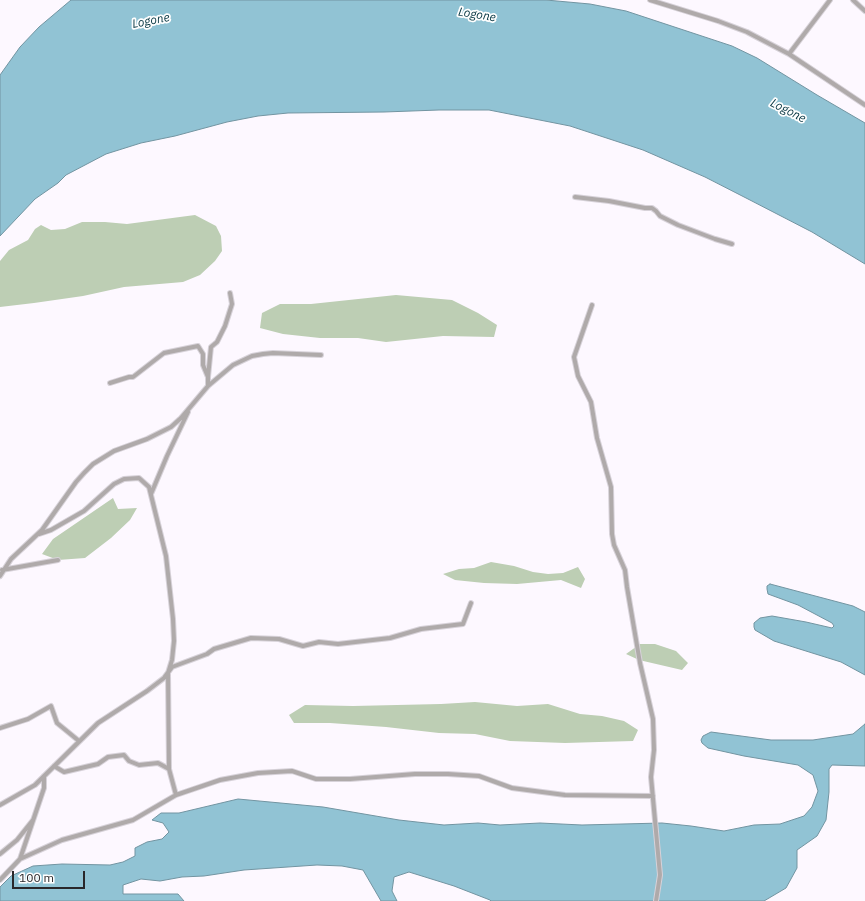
<!DOCTYPE html>
<html>
<head>
<meta charset="utf-8">
<style>
  body { margin:0 }
  #map { position:relative; width:865px; height:901px; overflow:hidden; background:#fdf8ff; font-family:"IBM Plex Sans",sans-serif }
  canvas { display:block }
  .scale { position:absolute; left:12px; top:871px; width:73px; height:18px; box-sizing:border-box; border:2px solid #29272a; border-top:0; padding-left:5px; font-size:12px; line-height:14px; white-space:nowrap; color:#29272a; -webkit-text-stroke:3px #fff; paint-order:stroke }
</style>
</head>
<body>
<div id="map">
<canvas width="865" height="901"></canvas>
<div class="scale">100 m</div>
</div>
<script>
const g = document.querySelector('canvas').getContext('2d');
g.lineJoin = 'round';
function fill(path, color) {
  g.fillStyle = color;
  g.fill(path, 'evenodd');
}
function toPath(rows) {
  const path = new Path2D();
  for (const r of rows) {
    path.moveTo(r[0], r[1]);
    for (let i = 2; i < r.length; i += 2) path.lineTo(r[i], r[i + 1]);
  }
  return path;
}
function strokePath(path, color, width, dash) {
  g.strokeStyle = color;
  g.lineWidth = width;
  g.lineCap = dash ? 'butt' : 'round';
  g.setLineDash(dash || []);
  g.stroke(path);
}
function drawText(font, color, halo, rows, align = 'center') {
  g.font = font + ' "IBM Plex Sans",sans-serif';
  g.lineWidth = 3.5;
  g.setLineDash([]);
  g.textBaseline = 'middle';
  g.strokeStyle = halo;
  g.fillStyle = color;
  for (const [text, x, y, turn = 0] of rows) {
    g.save();
    g.translate(x, y);
    g.rotate((+turn || 0) * Math.PI / 180);
    g.textAlign = isNaN(turn) ? turn : align;
    if (halo) g.strokeText(text, 0, 0);
    g.fillText(text, 0, 0);
    g.restore();
  }
}
fill(toPath([
  [195,215,216,226,221,236,222,251,215,261,200,275,183,282,124,287,83,296,34,303,0,307,0,261,9,250,28,240,35,229,41,225,51,230,65,229,82,222,105,222,127,224],
  [396,295,452,300,478,313,497,325,494,337,443,336,386,342,358,338,320,338,283,334,260,328,262,313,280,304,311,304],
  [113,498,118,509,137,508,130,520,111,538,85,558,58,560,42,554,53,539],
  [491,562,514,566,533,572,548,574,563,573,578,567,585,579,581,588,561,580,517,584,484,583,455,580,443,574,459,569,474,568],
  [640,644,655,644,676,651,688,663,682,670,639,660,626,654],
  [475,702,517,706,548,704,580,714,602,716,624,721,638,730,633,741,565,743,510,741,475,734,439,733,386,727,330,723,294,723,289,715,305,705,353,706,441,704]
]), '#bdceb4');
const water = toPath([
  [71,0,546,0,590,4,626,11,732,46,757,58,817,95,865,123,865,264,812,232,748,199,705,177,643,150,570,126,489,110,439,110,384,112,288,113,258,116,227,122,175,136,141,143,106,154,66,175,58,183,35,199,0,236,0,75,20,47,39,27,71,0],
  [770,584,853,606,865,612,865,675,841,662,774,641,755,630,754,627,754,623,760,618,772,616,806,622,832,628,834,626,832,623,798,605,768,594,767,589,767,586,770,584],
  [865,724,865,766,832,765,829,769,829,792,826,820,817,836,797,850,797,868,786,888,764,901,491,901,490,900,454,886,409,872,394,877,392,891,397,901,381,901,363,870,342,866,317,865,244,870,204,876,182,877,160,881,141,879,123,885,123,894,178,894,184,901,0,901,0,887,11,876,33,866,62,864,110,865,123,862,135,856,135,848,147,842,162,839,169,832,163,823,152,820,161,813,179,813,238,799,323,807,399,820,444,825,478,823,500,825,540,823,582,825,662,823,691,826,724,831,754,825,780,824,804,816,812,807,818,791,813,775,798,765,744,756,708,748,702,743,701,740,703,736,711,732,771,740,813,740,853,734,865,724]
]);
fill(water, '#91c3d4');
strokePath(water, '#7294a1', 1);
const street = toPath([
  [650,0,718,21,747,32,789,54,865,105],
  [853,0,865,11],
  [789,54,830,0],
  [575,197,609,201,645,208,652,208,656,211,660,216,678,225,715,239,732,244],
  [592,305,574,357,578,376,591,402,597,438,611,487,612,534,614,545,625,570,627,587,640,663,653,719,654,750,651,777,660,875,656,901],
  [208,377,211,347,217,342,225,326,232,304,230,293],
  [110,383,129,377,133,377,164,353,198,346,203,354,203,365,208,377,208,386],
  [151,494,167,456,188,412],
  [39,534,51,530,84,511,114,484,124,479,139,478,149,487,166,556,173,619,174,641,172,660,168,673,169,769],
  [2,570,58,560],
  [0,576,11,559,42,530,76,482,84,473,93,464,114,451,147,439,171,427,181,418,208,386,233,365,252,356,263,354,273,353,321,355],
  [0,728,28,719,51,706,57,723,79,741],
  [54,766,64,772,98,764,108,757,124,755,129,761,139,765,158,763,169,769,176,795,220,780,258,773,292,771,316,779,350,779,415,774,448,774,479,776,512,788,565,795,653,796],
  [0,805,35,785,98,723,147,691,164,678,172,667,207,654,214,649,251,638,279,639,303,646,319,642,338,644,390,638,421,629,463,624,471,603],
  [0,854,17,840,33,820],
  [20,859,44,788,44,776],
  [0,880,20,859,62,840,133,820,176,795]
]);
strokePath(street, '#d7d2d9', 6);
strokePath(street, '#afaaaa', 4);
drawText('italic 12px', '#053541', '#fff', [
  ["Logone",477,15,9],
  ["Logone",151,21,-11],
  ["Logone",788,111,27]
]);
</script>
</body>
</html>
